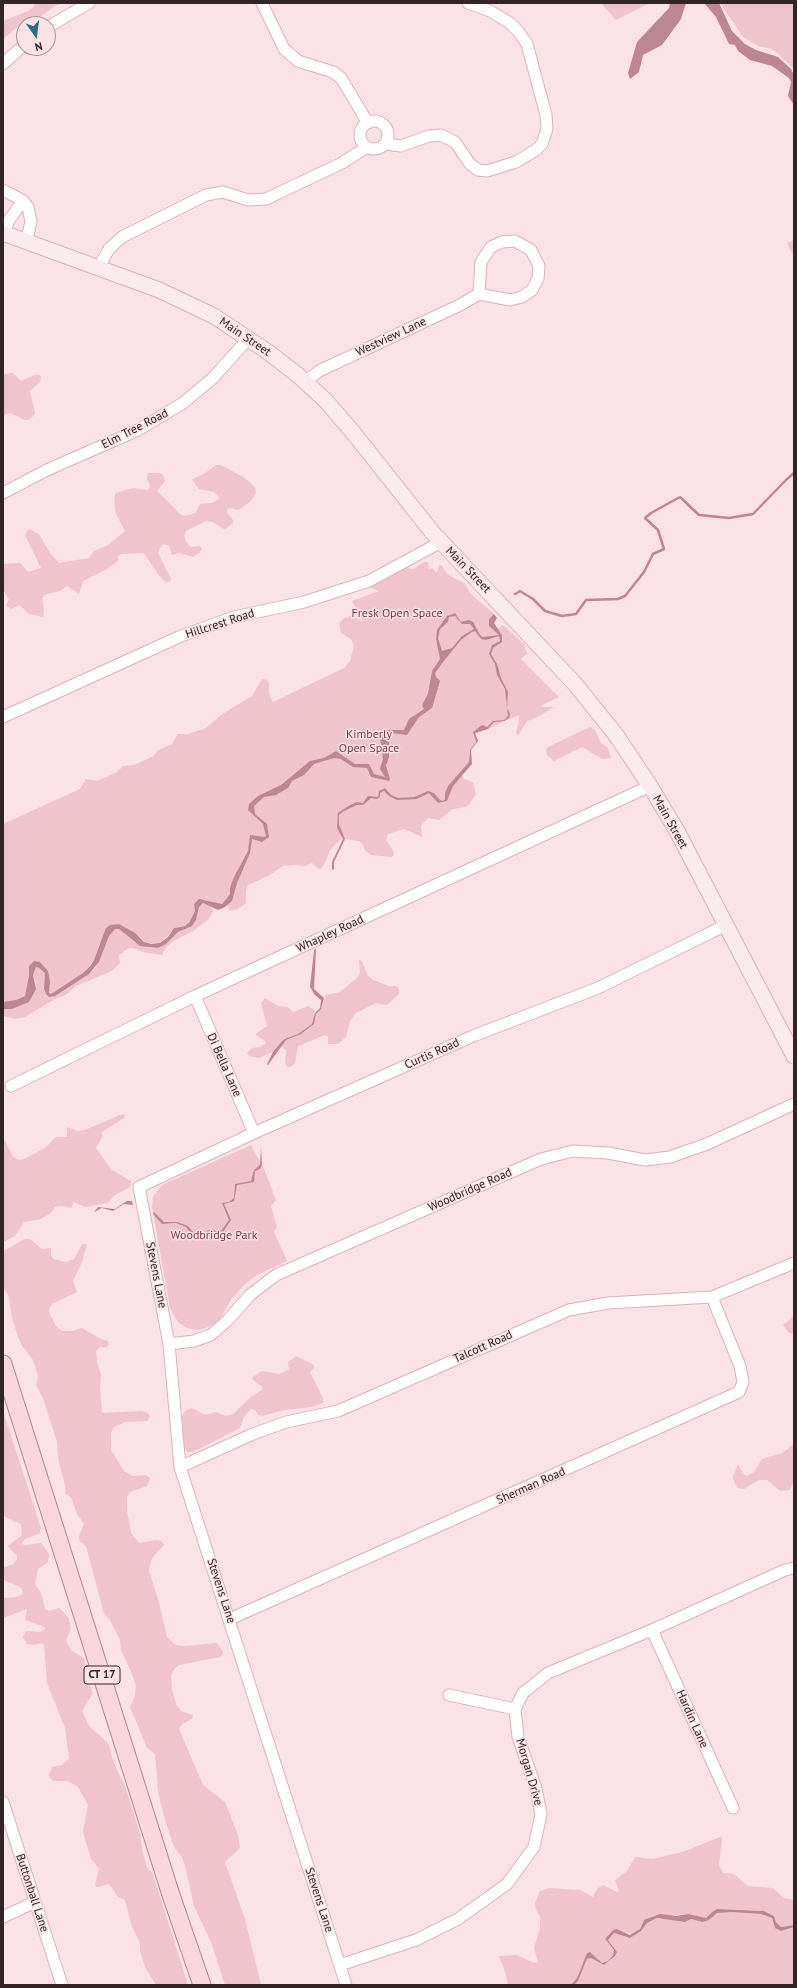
<!DOCTYPE html>
<html>
<head>
<meta charset="utf-8">
<style>
  body { margin:0 }
  #map { position:relative; width:797px; height:1988px; overflow:hidden; background:#fae2e6; font-family:"PT Sans",sans-serif }
  canvas { display:block }
  .frame { position:absolute; inset:0; border:4px solid #332427; pointer-events:none }
  .north { position:absolute; left:16px; top:16px; width:40px; height:40px; box-sizing:border-box; background:#fae2e6; border:1px solid #aa969a; border-radius:50%; rotate:166deg; font-size:11px; font-weight:700; line-height:16px; text-align:center; color:#332427 }
  .north::after { content:''; display:block; margin:auto; width:14px; height:18px; background:#2a6f7f; clip-path:polygon(50% 0,100% 100%,50% 72%,0 100%) }
</style>
</head>
<body>
<div id="map">
<canvas width="797" height="1988"></canvas>
<div class="frame"></div>
<div class="north">N</div>
</div>
<script>
const g = document.querySelector('canvas').getContext('2d');
g.lineJoin = 'round';
function fill(path, color) {
  g.fillStyle = color;
  g.fill(path, 'evenodd');
}
function toPath(rows) {
  const path = new Path2D();
  for (const r of rows) {
    if (r.length === 3) {
      path.moveTo(r[0] + r[2], r[1]);
      path.arc(r[0], r[1], r[2], 0, 2 * Math.PI);
      continue;
    }
    path.moveTo(r[0], r[1]);
    for (let i = 2; i < r.length; i += 2) path.lineTo(r[i], r[i + 1]);
  }
  return path;
}
function strokePath(path, color, width, dash) {
  g.strokeStyle = color;
  g.lineWidth = width;
  g.lineCap = dash ? 'butt' : 'round';
  g.setLineDash(dash || []);
  g.stroke(path);
}
function drawText(font, color, halo, rows, align = 'center') {
  g.font = font + ' "PT Sans",sans-serif';
  g.lineWidth = 3;
  g.setLineDash([]);
  g.textBaseline = 'middle';
  g.strokeStyle = halo;
  g.fillStyle = color;
  for (const [text, x, y, turn = 0] of rows) {
    g.save();
    g.translate(x, y);
    g.rotate((+turn || 0) * Math.PI / 180);
    g.textAlign = isNaN(turn) ? turn : align;
    if (halo) g.strokeText(text, 0, 0);
    g.fillText(text, 0, 0);
    g.restore();
  }
}
fill(toPath([
  [34,3,60,3,36,19,21,24,3,39,3,21,28,11,34,7],
  [601,3,650,3,616,20],
  [720,3,794,3,794,69,777,53,772,49,758,46,743,37],
  [794,240,794,258,787,243],
  [10,373,13,373,21,381,37,374,41,376,40,382,30,391,35,414,29,420,25,420,11,413,3,415,3,375],
  [216,465,221,465,245,478,255,487,256,493,251,501,242,508,238,510,230,508,227,509,227,513,233,520,233,523,227,528,224,529,212,522,206,521,186,531,184,536,186,542,191,547,199,546,202,548,200,552,193,557,179,553,172,555,169,546,164,544,161,546,158,553,171,579,170,582,166,582,160,577,144,553,122,554,118,556,118,561,105,570,83,581,79,594,67,586,60,591,44,595,42,599,44,610,43,617,29,614,20,605,11,609,6,605,9,600,3,589,3,564,20,563,28,572,41,568,26,537,25,534,29,529,39,534,50,553,59,563,89,558,94,551,108,545,125,531,116,514,114,498,116,493,133,488,148,490,150,486,147,479,148,473,160,473,163,475,165,481,157,491,180,514,183,516,190,515,196,512,200,504,212,503,220,498,214,492,199,489,193,481,192,479,204,474],
  [424,562,428,562,429,569,432,568,437,573,439,565,441,565,447,574,465,584,471,594,494,614,489,619,492,629,502,635,498,629,503,625,524,644,527,654,521,659,559,697,542,705,543,707,554,707,536,718,527,721,518,736,516,733,519,723,519,715,473,735,476,742,470,750,469,762,461,772,464,779,473,782,476,794,470,803,465,807,453,809,439,820,428,818,421,826,422,837,404,829,388,834,386,840,394,852,394,855,391,857,371,855,365,851,363,844,359,841,345,839,344,836,330,850,325,863,320,870,312,863,305,866,294,865,283,866,268,876,248,885,246,890,246,903,238,909,230,911,227,905,232,901,236,884,230,888,230,894,221,905,206,900,194,906,195,911,189,923,185,926,176,927,160,943,146,943,139,936,125,934,140,946,166,944,178,932,194,924,199,907,203,903,211,907,213,911,209,919,193,931,175,940,165,948,162,955,142,952,134,948,129,948,119,955,120,963,112,971,76,986,67,994,53,1000,25,1017,15,1019,3,1016,3,1009,12,1009,29,1002,36,983,33,975,25,996,16,1000,3,1002,3,824,80,789,86,779,97,781,117,772,123,766,134,765,154,756,157,751,172,744,178,734,188,734,206,728,221,715,252,696,262,679,267,680,269,683,269,694,273,702,344,668,350,661,354,646,352,640,341,633,339,623,344,618,351,616,363,621,352,601,379,591,371,588,369,585,404,568,414,569],
  [107,942,99,962,94,970,55,996,46,994,44,989,45,973,48,971,50,981,49,993,51,994,83,973,94,960,99,945],
  [590,727,595,730,601,743,608,748,611,758,602,759,582,747,554,761,547,755,546,749,550,746],
  [359,960,362,961,368,976,373,980,389,986,396,986,399,989,399,994,387,1005,376,1003,356,1013,350,1021,346,1037,338,1044,328,1044,328,1037,325,1035,298,1046,295,1063,290,1067,287,1066,285,1063,286,1050,280,1046,286,1040,301,1034,314,1024,316,1014,321,1009,326,995,340,992,359,976,360,972],
  [265,998,278,1006,288,1007,293,1012,308,1006,314,1010,314,1020,312,1024,298,1034,287,1038,282,1041,273,1052,259,1058,249,1056,247,1053,252,1048,261,1047,266,1043,264,1040,256,1035,257,1033,267,1026,261,1003],
  [125,1114,124,1118,102,1132,102,1137,96,1148,112,1170,131,1181,130,1187,115,1195,108,1203,85,1207,74,1202,71,1208,62,1206,55,1207,50,1214,40,1219,24,1222,15,1236,3,1242,3,1137,13,1157,19,1160,24,1159,45,1148,56,1137,67,1137,67,1127,78,1131,85,1130,120,1115],
  [251,1145,264,1169,276,1200,271,1206,277,1227,274,1232,287,1261,257,1275,245,1284,232,1298,220,1319,213,1325,199,1330,187,1328,178,1322,170,1308,152,1207,153,1197,162,1185],
  [25,1239,30,1239,42,1249,51,1248,51,1256,54,1259,66,1262,74,1259,82,1244,87,1244,82,1262,73,1281,77,1292,52,1304,49,1310,50,1315,56,1326,62,1331,72,1331,82,1328,101,1339,108,1341,109,1344,107,1347,100,1347,96,1351,97,1362,101,1375,100,1390,102,1413,142,1411,148,1413,150,1417,147,1421,125,1422,114,1427,111,1433,111,1450,124,1471,132,1476,146,1475,150,1478,147,1486,130,1492,127,1497,127,1510,131,1533,139,1543,157,1540,161,1541,164,1545,152,1558,149,1570,159,1603,167,1637,175,1645,185,1646,217,1643,223,1651,222,1656,220,1657,179,1665,175,1668,171,1675,172,1690,176,1704,181,1711,193,1715,192,1719,182,1724,179,1729,203,1785,225,1802,238,1835,240,1848,225,1862,245,1919,261,1985,225,1985,211,1942,194,1906,185,1866,182,1857,174,1847,166,1823,158,1792,155,1754,147,1748,130,1707,135,1696,136,1686,132,1674,121,1650,120,1640,110,1620,104,1614,86,1546,79,1541,79,1536,84,1524,77,1514,71,1497,65,1494,66,1489,58,1459,57,1442,43,1398,36,1385,38,1376,36,1369,33,1360,22,1346,18,1337,12,1317,8,1294,3,1288,3,1251],
  [794,1316,794,1334,789,1333,783,1325],
  [296,1356,314,1365,314,1368,310,1372,323,1398,323,1403,311,1407,284,1410,263,1416,258,1415,255,1410,251,1409,244,1417,240,1428,193,1452,187,1452,183,1444,181,1419,185,1411,192,1408,205,1415,216,1412,226,1416,233,1414,251,1397,262,1390,262,1387,252,1379,254,1376,262,1371,280,1374,289,1369,288,1362],
  [3,1411,41,1528,39,1534,25,1539,21,1544,26,1545,41,1543,49,1554,48,1562,38,1569,35,1584,41,1593,45,1609,49,1611,59,1608,65,1613,69,1619,71,1629,66,1640,67,1643,72,1651,84,1658,88,1681,93,1693,82,1711,89,1726,108,1743,114,1763,126,1789,140,1833,142,1849,147,1867,153,1874,188,1985,156,1985,145,1967,140,1951,140,1943,132,1927,125,1900,118,1897,109,1884,97,1887,95,1885,99,1868,91,1859,83,1832,88,1805,78,1787,68,1781,53,1781,49,1776,52,1767,62,1765,69,1758,65,1728,47,1683,44,1645,41,1643,35,1645,27,1644,23,1637,26,1631,40,1632,45,1629,45,1627,25,1620,27,1609,3,1618,3,1598,16,1597,23,1594,21,1587,3,1580,3,1568,13,1564,17,1560,17,1556,8,1546,22,1535,21,1524,3,1516],
  [794,1444,794,1480,790,1490,780,1491,767,1480,759,1480,744,1489,738,1488,735,1484,733,1477,738,1464,744,1475,747,1476,754,1472,762,1459,782,1453],
  [720,1837,722,1838,719,1865,723,1873,734,1874,748,1886,773,1888,784,1898,794,1900,794,1925,781,1927,776,1922,774,1916,764,1911,749,1910,717,1909,712,1912,706,1918,683,1914,648,1919,644,1920,640,1929,632,1934,617,1929,605,1939,614,1950,613,1954,608,1961,602,1963,590,1953,581,1967,577,1978,571,1985,508,1985,505,1972,499,1956,517,1955,534,1963,538,1962,534,1948,540,1929,540,1916,536,1910,535,1903,540,1891,549,1888,580,1890,593,1897,597,1889,603,1885,617,1892,619,1891,615,1880,627,1871,635,1857,653,1859,685,1851],
  [732,1912,761,1914,772,1918,773,1923,781,1931,794,1927,794,1985,574,1985,578,1981,587,1959,591,1958,604,1965,615,1956,617,1952,608,1940,614,1933,630,1938,641,1931,647,1923,657,1918,685,1921,691,1919,702,1922,709,1920,717,1913]
]), '#efc4cc');
fill(toPath([
  [670,3,686,3,681,19,662,45,643,55,639,72,630,79,628,73,637,42,669,8],
  [704,3,719,3,732,31,745,44,756,50,778,57,791,69,794,75,794,105,788,96,791,82,789,78,772,66,750,60,738,51,735,45,729,44,716,17],
  [455,613,461,622,469,620,473,622,480,635,483,637,499,635,489,626,489,619,494,614,497,618,494,623,502,635,502,642,493,648,491,654,497,664,501,678,508,692,507,708,510,714,509,718,504,721,494,722,488,729,475,733,478,741,471,750,472,764,453,786,447,801,438,803,429,793,417,799,397,800,389,796,384,791,380,793,380,797,377,799,371,798,363,805,357,805,344,811,339,815,339,825,345,839,334,862,334,869,332,870,332,862,343,839,337,828,338,813,350,805,357,802,363,803,368,796,378,797,379,791,385,788,391,795,398,798,414,797,428,791,434,793,440,800,443,801,445,799,445,793,448,786,469,762,470,750,476,742,473,732,482,725,487,727,493,721,504,720,508,716,505,689,497,675,495,664,489,654,492,645,500,641,499,636,486,640,481,639,475,631,472,632,461,640,443,662,435,673,436,677,440,681,432,708,419,717,407,735,392,733,389,736,389,757,386,766,390,779,389,781,371,777,367,768,353,767,341,759,334,758,314,764,304,775,292,781,288,788,276,795,264,797,254,806,255,814,267,824,269,837,262,842,252,839,250,853,237,883,232,901,225,907,218,910,203,903,199,907,196,920,192,926,178,932,166,944,158,948,140,946,119,929,115,929,109,936,99,962,89,974,55,996,49,997,46,994,44,989,45,973,39,968,36,967,33,975,36,989,29,1002,12,1009,3,1009,3,1002,16,1000,25,996,29,976,29,966,34,961,40,962,48,971,50,981,49,993,51,994,83,973,91,965,94,960,106,928,110,925,119,924,135,933,144,942,151,944,160,943,168,937,174,928,185,926,189,923,195,911,194,904,199,899,222,904,230,894,230,888,234,877,248,851,250,835,265,837,266,836,263,824,248,810,249,804,258,796,281,785,310,761,324,758,336,751,355,764,369,764,374,774,385,777,380,769,383,759,380,737,386,730,404,730,409,719,424,709,422,705,428,694,432,671,440,659,436,639,437,630,447,616],
  [455,616,462,624,470,624,474,629,462,636,452,648,442,651,438,638,440,629,448,622,449,617],
  [316,949,314,989,324,998,321,1009,316,1014,314,1024,301,1034,286,1040,268,1065,267,1064,273,1052,282,1041,287,1038,298,1034,312,1024,315,1013,320,1008,321,1000,315,995,310,987,314,950],
  [261,1147,262,1165,260,1169,255,1171,254,1182,237,1185,234,1201,224,1204,231,1220,223,1232,211,1232,194,1238,186,1227,176,1223,162,1224,153,1214,154,1212,164,1222,177,1222,188,1226,195,1234,198,1235,209,1230,221,1231,229,1220,222,1203,229,1202,234,1198,235,1184,251,1181,254,1170,260,1165],
  [127,1201,132,1201,133,1205,124,1204,113,1211,102,1208,94,1212,98,1207,115,1209],
  [717,1909,764,1911,774,1916,776,1922,781,1927,794,1925,794,1927,781,1931,775,1928,772,1918,761,1914,732,1912,717,1913,709,1920,702,1922,691,1919,685,1922,657,1918,647,1923,641,1931,630,1938,614,1933,608,1940,617,1952,615,1956,604,1965,591,1958,587,1959,578,1981,574,1985,571,1985,577,1978,587,1953,590,1952,602,1963,608,1961,613,1955,614,1950,605,1939,613,1930,617,1929,630,1935,640,1929,644,1920,660,1914,676,1916,688,1914,706,1918,712,1912]
]), '#bd8792');
strokePath(toPath([
  [515,594,520,591,533,599,545,611,562,616,576,614,586,600,618,599,625,596,644,572,653,554,664,549,658,530,645,518,651,513,680,497,699,515,729,518,753,514,787,479,794,473]
]), '#bd8792', 2.5);
const minor = toPath([
  [262,3,284,49,298,61,333,72,341,78,368,123],
  [48,27,89,3],
  [3,64,24,45],
  [374,135,14],
  [385,144,401,146,429,136,441,135,455,142,470,164,478,170,487,171,516,162,536,150,542,144,547,129,546,115,527,44,519,32,510,23,490,11,468,3],
  [3,190,22,200,28,207,31,222,26,242],
  [4,233,9,220,23,201],
  [98,268,109,249,122,237,206,195,223,192,248,200,266,199,342,163,367,147],
  [305,382,319,371,460,305,479,294,510,300,522,297,532,290,538,279,539,266,531,250,515,241,502,242,491,247,481,262,479,294],
  [3,493,47,470,138,430,183,403,213,378,248,339],
  [3,717,181,636,234,617,304,602,369,581,441,542],
  [195,996,254,1133],
  [11,1086,195,996,650,786],
  [169,1344,194,1341,211,1335,228,1320,250,1295,276,1275,541,1159,573,1151,608,1153,645,1160,670,1157,707,1144,794,1104],
  [180,1467,253,1434,286,1422,338,1411,569,1310,608,1303,712,1297,794,1263],
  [230,1619,739,1392,743,1382,740,1366,712,1297],
  [652,1630,733,1808],
  [449,1695,515,1709],
  [3,1802,62,1985],
  [3,1917,35,1902],
  [340,1965,416,1940,458,1919,507,1884,534,1847,541,1814,536,1788,518,1737,515,1709,523,1693,548,1673,652,1630,785,1570,794,1568],
  [346,1985,180,1467,169,1344,139,1187,254,1133,473,1036,598,988,726,925]
]);
const secondary = toPath([
  [3,233,159,290,214,316,268,352,299,376,326,401,351,430,433,533,575,684,616,735,650,786,677,831,794,1056]
]);
const primary = toPath([
  [3,1364,171,1895,202,1985]
]);
strokePath(minor, '#d9b3ba', 13);
strokePath(secondary, '#d9b3ba', 17);
strokePath(primary, '#b1878f', 19);
strokePath(minor, '#fff', 11);
strokePath(secondary, '#fcebee', 15);
strokePath(primary, '#f9d7dd', 17);
for (const [x, y, w] of [
  [102,1675,36]
]) {
  const box = new Path2D();
  box.roundRect(x - w / 2, y - 9, w, 18, 3);
  g.fillStyle = '#fae2e6';
  g.fill(box);
  strokePath(box, '#332427', 1);
}
drawText('bold 11px', '#332427', null, [
  ["CT 17",102,1675]
]);
drawText('12px', '#332427', '#fae2e6', [
  ["Main Street",245,337,34],
  ["Westview Lane",391,337,-25],
  ["Elm Tree Road",135,429,-27],
  ["Main Street",468,570,46],
  ["Hillcrest Road",220,624,-18],
  ["Main Street",670,822,61],
  ["Whapley Road",330,934,-25],
  ["Curtis Road",432,1054,-24],
  ["Di Bella Lane",224,1065,66],
  ["Woodbridge Road",470,1190,-24],
  ["Stevens Lane",156,1275,79],
  ["Talcott Road",483,1347,-24],
  ["Sherman Road",531,1486,-24],
  ["Stevens Lane",221,1591,72],
  ["Hardin Lane",692,1719,66],
  ["Morgan Drive",529,1772,74],
  ["Buttonball Lane",32,1893,72],
  ["Stevens Lane",319,1900,72]
]);
drawText('12px', '#7f394b', '#fae2e6', [
  ["Fresk Open Space",397,614],
  ["Kimberly",369,735],
  ["Open Space",369,749],
  ["Woodbridge Park",214,1236]
]);
</script>
</body>
</html>
